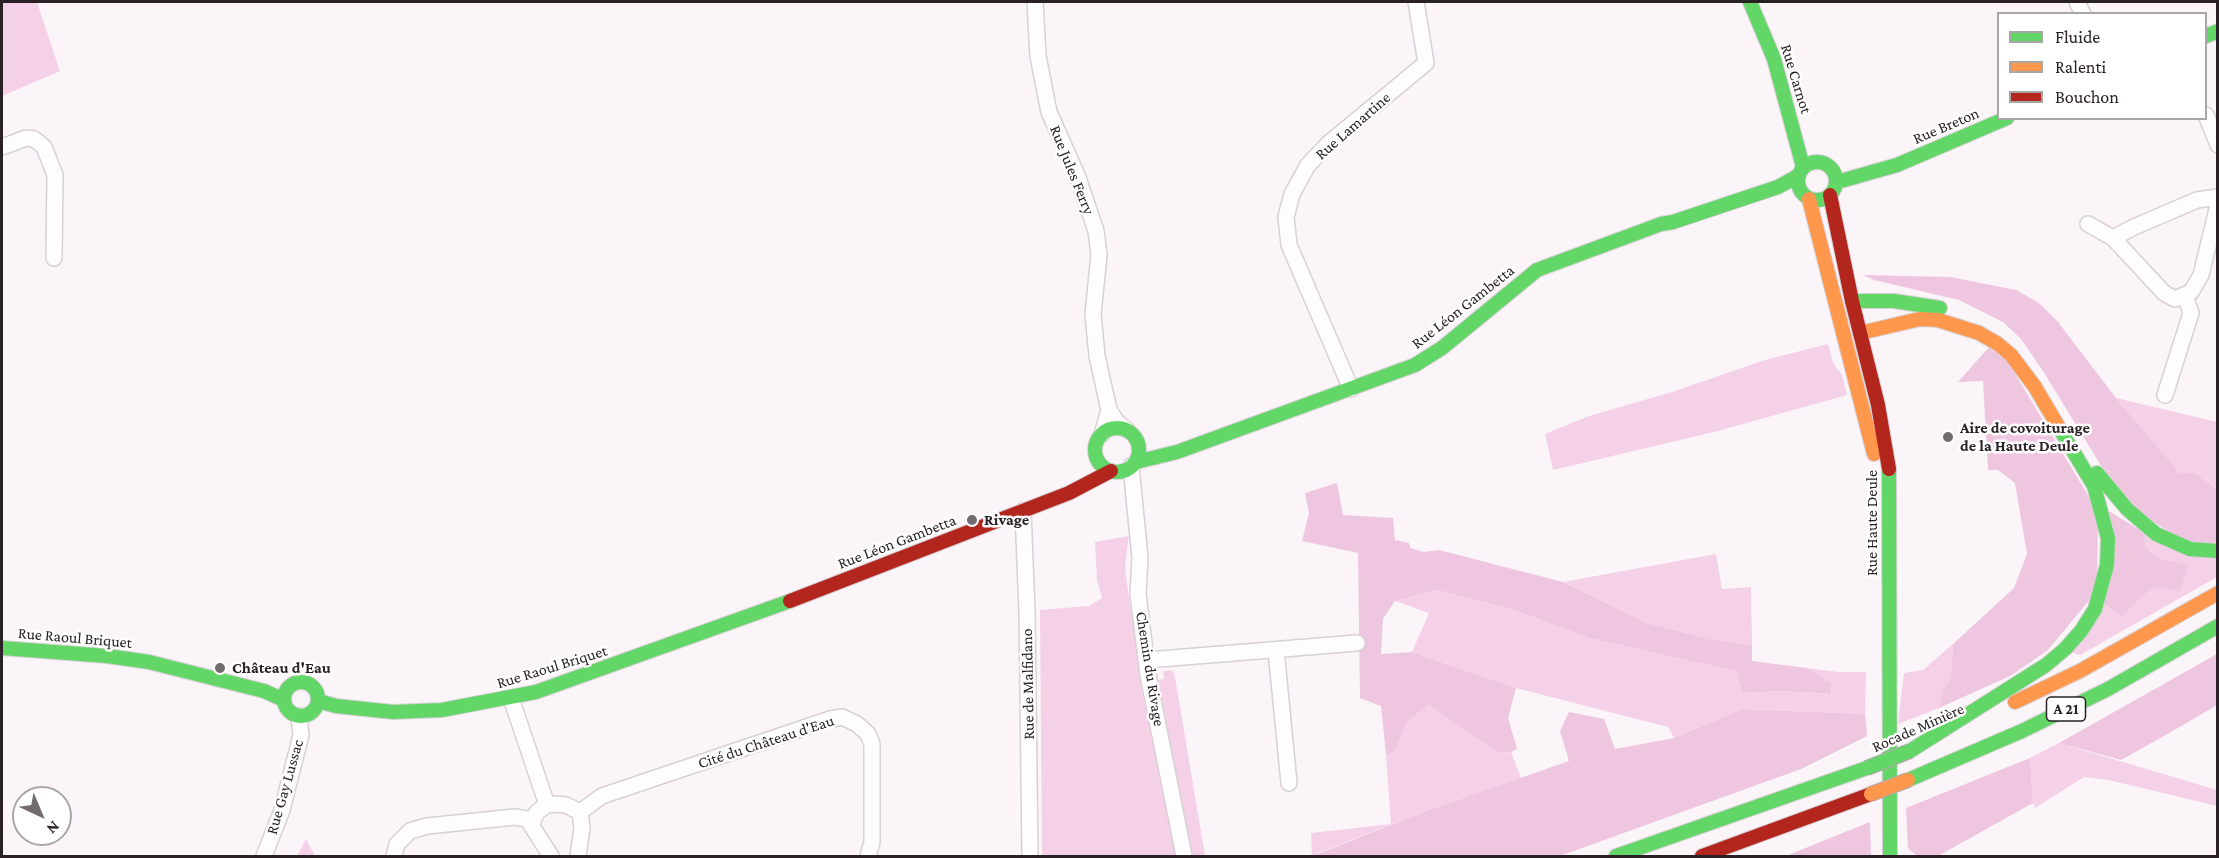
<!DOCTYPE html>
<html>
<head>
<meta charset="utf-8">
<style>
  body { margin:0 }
  #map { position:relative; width:2219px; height:858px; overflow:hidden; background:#fbf4f8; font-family:"Crimson Pro",serif }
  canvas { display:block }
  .frame { position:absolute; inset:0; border:3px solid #292126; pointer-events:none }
  .legend { position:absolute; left:1997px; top:12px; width:210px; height:108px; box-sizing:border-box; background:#fff; border:2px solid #a9a6a8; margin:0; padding:8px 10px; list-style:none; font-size:18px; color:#292126 }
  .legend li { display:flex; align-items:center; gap:12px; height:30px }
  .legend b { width:30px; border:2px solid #a9a6a8 }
  .north { position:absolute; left:12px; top:786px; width:60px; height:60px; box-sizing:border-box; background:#fff; border:2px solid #a9a6a8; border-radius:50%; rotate:136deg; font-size:16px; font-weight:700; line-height:24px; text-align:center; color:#292126 }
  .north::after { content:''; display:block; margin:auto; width:21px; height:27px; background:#726b70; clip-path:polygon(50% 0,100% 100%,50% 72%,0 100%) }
</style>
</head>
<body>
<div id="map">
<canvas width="2219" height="858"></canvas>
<div class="frame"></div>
<ul class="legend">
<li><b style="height:8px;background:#63d668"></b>Fluide</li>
<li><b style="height:8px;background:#ff974d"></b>Ralenti</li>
<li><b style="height:8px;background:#b3261e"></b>Bouchon</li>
</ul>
<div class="north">N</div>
</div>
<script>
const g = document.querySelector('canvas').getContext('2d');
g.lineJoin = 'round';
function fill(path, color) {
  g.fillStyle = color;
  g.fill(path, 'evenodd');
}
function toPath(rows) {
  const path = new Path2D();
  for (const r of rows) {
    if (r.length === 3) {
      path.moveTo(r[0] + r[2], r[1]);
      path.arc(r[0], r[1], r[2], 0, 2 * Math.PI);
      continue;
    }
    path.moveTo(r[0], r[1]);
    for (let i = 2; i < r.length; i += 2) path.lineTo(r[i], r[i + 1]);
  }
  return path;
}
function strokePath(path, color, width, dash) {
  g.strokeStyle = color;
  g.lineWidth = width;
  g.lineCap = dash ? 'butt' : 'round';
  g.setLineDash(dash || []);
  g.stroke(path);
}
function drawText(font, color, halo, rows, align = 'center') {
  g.font = font + ' "Crimson Pro",serif';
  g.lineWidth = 5;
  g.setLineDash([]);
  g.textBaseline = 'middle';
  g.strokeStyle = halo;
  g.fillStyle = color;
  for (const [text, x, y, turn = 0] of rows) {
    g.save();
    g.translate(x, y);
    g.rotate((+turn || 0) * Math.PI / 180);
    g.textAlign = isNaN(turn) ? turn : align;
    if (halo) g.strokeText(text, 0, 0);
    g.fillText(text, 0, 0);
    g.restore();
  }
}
fill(toPath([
  [2,2,37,2,60,71,2,96],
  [1828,344,1833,363,1842,375,1847,395,1714,432,1553,470,1545,434,1589,416,1672,392,1765,360],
  [2116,398,2217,422,2216,488,2195,473,2180,473],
  [2146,534,2217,556,2217,577,2080,655,2069,652,2103,603,2122,617,2153,587,2187,565,2159,558,2145,547],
  [1129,536,1125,567,1128,592,1142,676,1178,856,1042,856,1040,610,1089,606,1102,598,1097,580,1095,542],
  [1716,554,1722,589,1751,587,1752,645,1708,639,1647,623,1563,582],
  [1437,590,1514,610,1589,638,1737,671,1744,693,1781,691,1831,694,1832,683,1807,668,1838,672,1866,672,1865,714,1742,709,1674,738,1668,727,1516,688,1412,652,1429,613,1395,601],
  [1953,644,1951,678,1943,691,1939,708,1898,724,1904,673,1923,670],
  [1172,670,1175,677,1205,856,1192,856,1158,680,1164,679,1163,671],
  [1429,705,1498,753,1511,752,1521,778,1429,810,1310,856,1312,856,1311,833,1391,824,1386,755,1394,750,1408,721],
  [2059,743,2217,790,2217,806,2109,780,2084,777,2035,808,2033,803,2030,758],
  [306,839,315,856,297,856]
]), '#f5d1e8');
fill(toPath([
  [1863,275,1950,277,2016,290,2039,303,2058,322,2116,398,2180,473,2195,473,2217,489,2217,544,2185,542,2139,512,2100,464,2043,371,2021,339,2003,322,1959,300,1874,280],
  [1990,346,2005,357,2098,512,2097,591,2047,651,2010,676,1939,708,1943,690,1951,678,1953,644,2014,588,2027,554,2015,483,1998,470,1988,470,1983,381,1958,382],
  [1337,483,1343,515,1393,518,1395,540,1409,543,1410,548,1424,552,1439,550,1563,582,1647,623,1708,639,1752,645,1752,661,1807,668,1832,683,1831,694,1781,691,1743,693,1736,671,1589,638,1514,610,1437,590,1395,601,1383,619,1381,654,1412,652,1516,688,1508,718,1517,749,1511,752,1498,753,1429,705,1408,721,1394,751,1386,755,1381,706,1360,698,1358,553,1302,541,1309,513,1305,493],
  [2107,510,2146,534,2145,547,2159,558,2188,565,2180,591,2153,587,2122,617,2103,603],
  [2217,654,2217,705,2178,728,2121,760,2059,743],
  [1742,709,1865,714,1867,736,1801,769,1560,856,1312,856,1429,810,1569,761,1560,731,1569,712,1604,719,1615,749,1674,738],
  [2030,758,2033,803,1938,856,1917,856,1908,848,1906,808],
  [1870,822,1871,856,1786,856,1840,834]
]), '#efc6e0');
const street = toPath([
  [1035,2,1038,56,1049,112,1077,175,1096,231,1099,255,1093,314,1097,356,1109,410,1117,422,1126,429],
  [2077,2,2083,14],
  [2206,115,2218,145],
  [2,147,26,138,34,139,44,147,55,175,54,258],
  [2088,224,2113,238,2164,293,2175,299,2191,292,2201,275,2218,205],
  [2113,238,2134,227,2197,200,2218,197],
  [1351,389,1289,245,1286,217,1292,194,1308,165,1329,143,1426,63,1416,2],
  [2165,395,2191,313,2185,295],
  [1102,434,1109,410],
  [1131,466,1140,558,1138,594,1148,675,1184,856],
  [1023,511,1027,611,1030,856],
  [1276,650,1289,783],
  [1147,660,1357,643],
  [511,698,547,805],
  [580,812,602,796,830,719,842,717,857,724,868,734,872,744,872,842,868,856],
  [264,856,282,810,301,735,299,716],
  [394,856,397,844,410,831,427,826,515,817,533,820],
  [551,856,531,825,537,812,547,805,555,804,566,805,580,812,582,828,578,856]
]);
const fast = toPath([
  [1750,2,1774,59,1803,167],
  [2206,36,2218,31],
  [1817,181,19],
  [1837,182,1897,165,2007,118],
  [1852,301,1894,301,1940,308],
  [1117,450,22],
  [1136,462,1177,452,1415,365,1442,348,1537,270,1661,224,1673,222,1778,187,1798,176],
  [1889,469,1890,856],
  [2097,473,2127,509,2156,534,2190,549,2218,551],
  [2,648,107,656,149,662,264,691,284,700],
  [301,699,17],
  [318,701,336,706,393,712,442,710,536,692,790,601],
  [1910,751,2046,665,2065,649,2081,631,2095,609,2107,565,2108,538,2094,486,2058,426],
  [1908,780,2022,731,2108,689,2218,626],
  [1616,856,1867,768]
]);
const slow = toPath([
  [1809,199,1874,454],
  [1860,333,1920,319,1938,320,1979,333,1998,344,2011,355,2035,387,2058,426],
  [2015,702,2080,671,2218,593]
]);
const jam = toPath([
  [1830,195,1852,301,1878,405,1889,469],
  [790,601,1069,493,1111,471],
  [1702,856,1871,794]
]);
strokePath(street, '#d7d0d4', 18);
strokePath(fast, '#d7d0d4', 16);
strokePath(slow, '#d7d0d4', 16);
strokePath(jam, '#d7d0d4', 16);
strokePath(street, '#fefdfe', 15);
strokePath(fast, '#63d668', 14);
strokePath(slow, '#ff974d', 14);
strokePath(jam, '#b3261e', 14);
const fastBridge = toPath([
  [1867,768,1910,751]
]);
const slowBridge = toPath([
  [1871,794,1908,780]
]);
strokePath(fastBridge, '#b4a7af', 16, []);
strokePath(slowBridge, '#b4a7af', 16, []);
strokePath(fastBridge, '#63d668', 14);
strokePath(slowBridge, '#ff974d', 14);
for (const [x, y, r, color] of [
  [1948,437,6,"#726b70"],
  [972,520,6,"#726b70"],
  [220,668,6,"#726b70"]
]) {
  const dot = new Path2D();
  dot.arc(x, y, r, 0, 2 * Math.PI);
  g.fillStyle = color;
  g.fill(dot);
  strokePath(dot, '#fff', 2);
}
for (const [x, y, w] of [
  [2066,709,39]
]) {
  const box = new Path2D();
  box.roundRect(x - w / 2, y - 12, w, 24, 4.5);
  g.fillStyle = '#fff';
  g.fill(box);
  strokePath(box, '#292126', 1.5);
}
drawText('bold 15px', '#292126', null, [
  ["A 21",2066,709]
]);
drawText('16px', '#292126', '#fff', [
  ["Rue Carnot",1796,79,73],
  ["Rue Lamartine",1353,126,-41],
  ["Rue Breton",1946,126,-23],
  ["Rue Jules Ferry",1072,170,68],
  ["Rue Léon Gambetta",1463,307,-38],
  ["Rue Haute Deule",1872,523,-90],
  ["Rue Léon Gambetta",897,542,-21],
  ["Rue Raoul Briquet",75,638,5],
  ["Rue Raoul Briquet",552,667,-17],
  ["Chemin du Rivage",1150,669,81],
  ["Rue de Malfidano",1028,684,-91],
  ["Rocade Minière",1918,728,-24],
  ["Cité du Château d'Eau",766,742,-18],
  ["Rue Gay Lussac",285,787,-74]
]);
drawText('bold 16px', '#292126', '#fff', [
  ["Aire de covoiturage",1960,428],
  ["de la Haute Deule",1960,446],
  ["Rivage",984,520],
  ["Château d'Eau",232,668]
], 'left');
</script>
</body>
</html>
